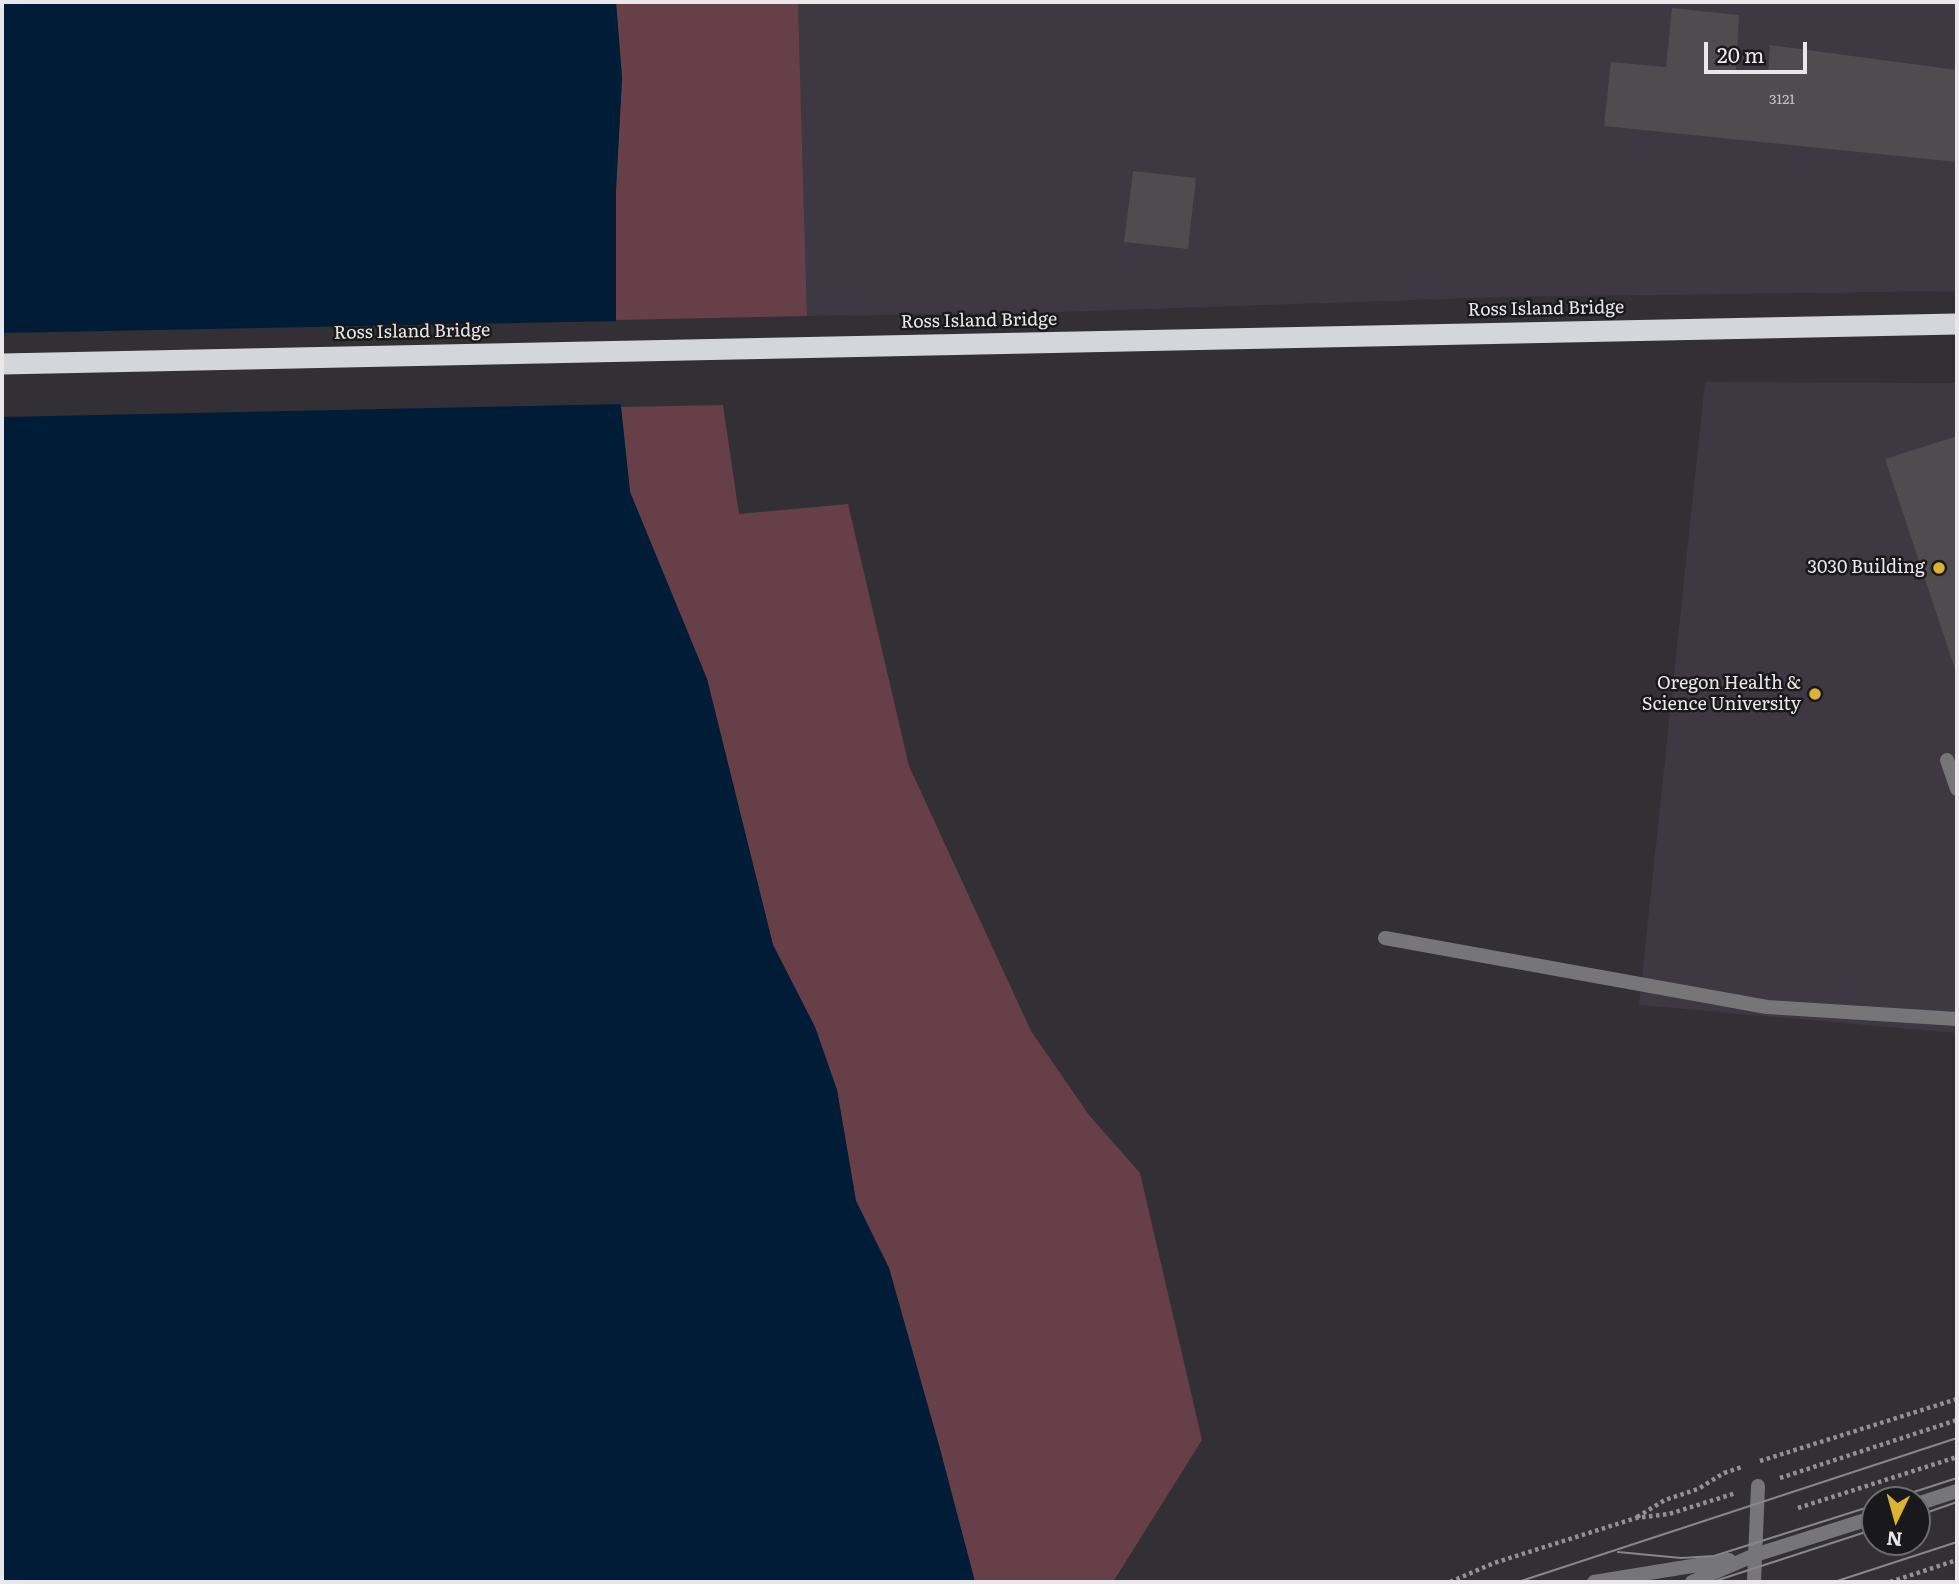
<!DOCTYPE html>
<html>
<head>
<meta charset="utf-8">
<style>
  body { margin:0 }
  #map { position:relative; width:1959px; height:1584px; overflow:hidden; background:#323034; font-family:Literata,serif }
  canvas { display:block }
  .frame { position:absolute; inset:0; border:4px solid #e9e7ea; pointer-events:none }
  .north { position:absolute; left:1861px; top:1486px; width:70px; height:70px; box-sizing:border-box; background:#19181a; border:2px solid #6c6b6d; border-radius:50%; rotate:185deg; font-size:19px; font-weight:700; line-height:28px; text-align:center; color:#e9e7ea }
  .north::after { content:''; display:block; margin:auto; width:24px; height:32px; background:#dbb233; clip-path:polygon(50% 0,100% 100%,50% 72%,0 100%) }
  .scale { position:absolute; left:1704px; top:42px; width:103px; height:32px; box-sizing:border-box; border:4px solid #e9e7ea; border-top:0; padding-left:9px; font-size:21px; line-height:24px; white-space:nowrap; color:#e9e7ea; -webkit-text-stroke:5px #19181a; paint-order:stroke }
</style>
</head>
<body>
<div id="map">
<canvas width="1959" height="1584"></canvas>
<div class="frame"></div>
<div class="north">N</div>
<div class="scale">20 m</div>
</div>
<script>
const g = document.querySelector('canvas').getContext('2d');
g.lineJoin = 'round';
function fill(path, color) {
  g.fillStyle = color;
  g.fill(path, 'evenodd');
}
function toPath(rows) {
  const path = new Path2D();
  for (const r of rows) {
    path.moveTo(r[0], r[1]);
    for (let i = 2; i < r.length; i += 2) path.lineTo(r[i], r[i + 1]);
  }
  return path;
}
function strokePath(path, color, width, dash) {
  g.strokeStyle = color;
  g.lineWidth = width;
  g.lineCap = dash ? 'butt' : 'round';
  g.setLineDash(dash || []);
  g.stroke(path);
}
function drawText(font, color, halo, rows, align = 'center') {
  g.font = font + ' Literata,serif';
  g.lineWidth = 5;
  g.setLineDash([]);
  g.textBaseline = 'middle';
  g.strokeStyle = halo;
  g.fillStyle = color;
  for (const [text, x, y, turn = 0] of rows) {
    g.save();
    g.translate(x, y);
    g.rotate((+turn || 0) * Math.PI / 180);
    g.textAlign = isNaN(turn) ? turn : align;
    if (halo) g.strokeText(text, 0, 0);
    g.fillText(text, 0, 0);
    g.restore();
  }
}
fill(toPath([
  [798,2,1957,2,1957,291,1504,297,1058,312,807,316],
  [1705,382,1957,383,1957,1033,1639,1005]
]), '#3d3841');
fill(toPath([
  [616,2,798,2,807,316,616,320,616,190,622,78],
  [723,405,739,514,848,504,909,766,1031,1031,1089,1115,1140,1173,1202,1440,1113,1582,975,1582,940,1449,889,1268,856,1201,837,1090,815,1027,773,945,707,679,630,492,621,407]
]), '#663f48');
fill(toPath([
  [2,2,616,2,622,78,616,190,616,320,621,407,630,492,707,679,773,945,815,1027,837,1090,856,1201,889,1268,940,1449,975,1582,2,1582]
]), '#001c37');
fill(toPath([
  [619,321,624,404,2,417,2,333]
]), '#323034');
fill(toPath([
  [1672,8,1739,15,1736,70,1768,74,1770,45,1957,70,1957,162,1604,126,1611,62,1666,67],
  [1133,171,1196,178,1188,249,1124,242],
  [1957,436,1957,675,1885,459]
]), '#4f4b4e');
strokePath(toPath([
  [1760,1461,1957,1399],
  [1780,1478,1957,1420],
  [1798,1508,1957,1457],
  [1637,1517,1665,1500,1698,1489,1724,1473,1742,1467],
  [1450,1582,1494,1563,1636,1518,1669,1514,1736,1493],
  [1890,1582,1957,1560]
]), '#939195', 4.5, [3.5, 3.5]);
strokePath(toPath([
  [1947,760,1957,789],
  [1385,938,1767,1007,1957,1019],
  [1917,1504,1957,1491],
  [1594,1582,1729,1560],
  [1692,1582,1755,1555,1875,1517]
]), '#767678', 14);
strokePath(toPath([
  [1754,1582,1758,1486]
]), '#767678', 14);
strokePath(toPath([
  [2,364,1957,324]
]), '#d5d6db', 21);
strokePath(toPath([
  [1889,1500,1957,1478],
  [1917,1516,1957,1502],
  [1618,1552,1681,1558,1714,1556,1875,1505],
  [1518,1582,1957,1438],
  [1712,1582,1875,1529],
  [1834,1582,1957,1542]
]), '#888689', 2);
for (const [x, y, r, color] of [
  [1939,568,7,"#dbb233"],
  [1815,694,7,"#dbb233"]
]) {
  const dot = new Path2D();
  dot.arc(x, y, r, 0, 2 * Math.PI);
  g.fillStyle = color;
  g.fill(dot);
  strokePath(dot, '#19181a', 2.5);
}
drawText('14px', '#c2c0c3', null, [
  ["3121",1782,100]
]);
drawText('18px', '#e9e7ea', '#19181a', [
  ["Ross Island Bridge",1546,309,-1],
  ["Ross Island Bridge",979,321,-1],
  ["Ross Island Bridge",412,332,-1]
]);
drawText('18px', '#e9e7ea', '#19181a', [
  ["3030 Building",1925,568],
  ["Oregon Health &",1801,684],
  ["Science University",1801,705]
], 'right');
</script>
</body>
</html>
